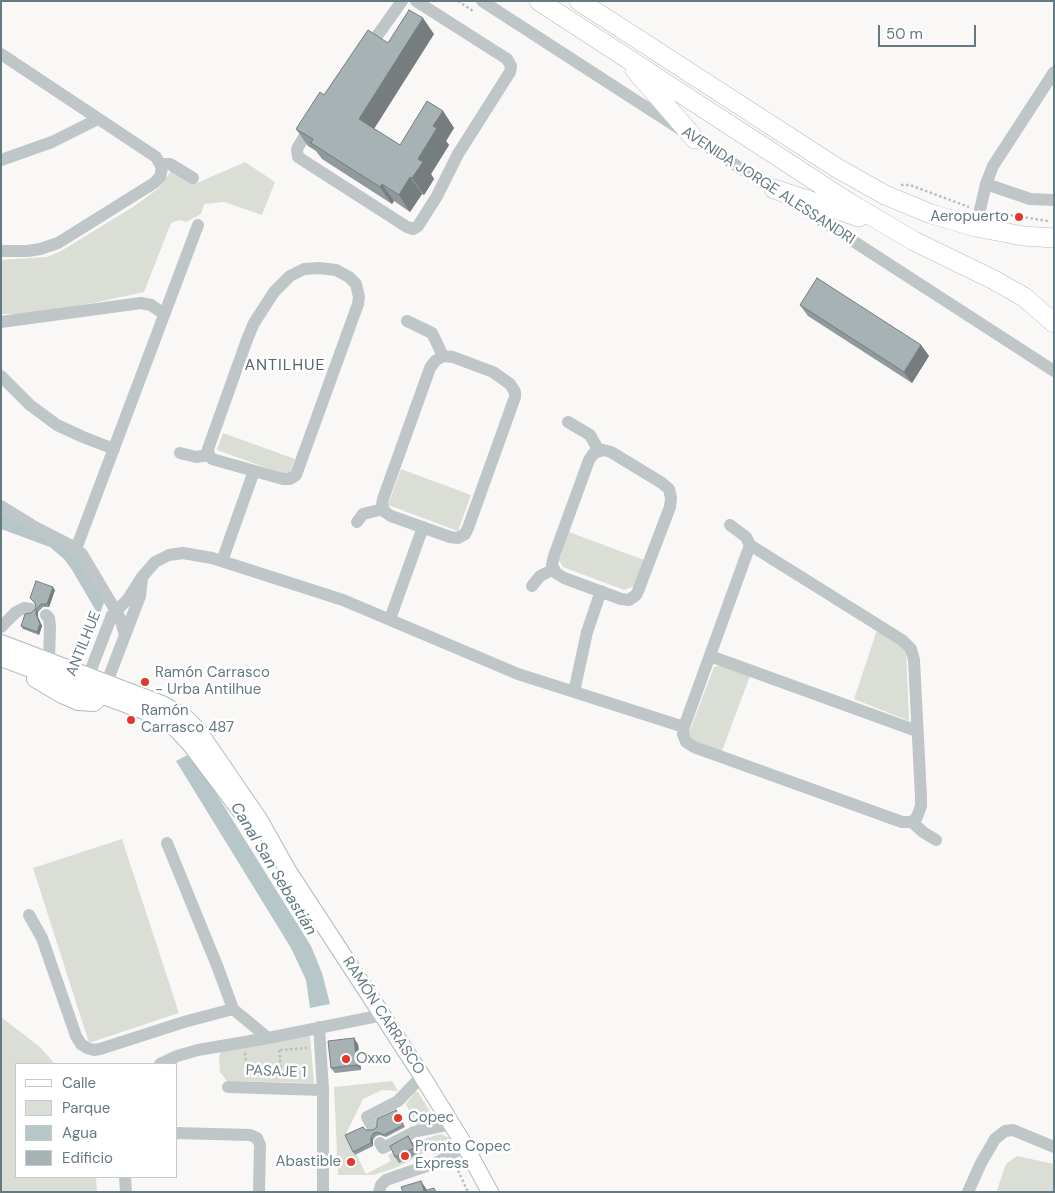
<!DOCTYPE html>
<html>
<head>
<meta charset="utf-8">
<style>
  body { margin:0 }
  #map { position:relative; width:1055px; height:1193px; overflow:hidden; background:#f9f8f6; font-family:"DM Sans",sans-serif }
  canvas { display:block }
  .frame { position:absolute; inset:0; border:2px solid #647a81; pointer-events:none }
  .legend { position:absolute; left:15px; top:1063px; width:162px; height:115px; box-sizing:border-box; background:#fff; border:1px solid #c1cacd; margin:0; padding:6px 9px; list-style:none; font-size:15px; color:#647a81 }
  .legend li { display:flex; align-items:center; gap:10px; height:25px }
  .legend b { width:25px; border:1px solid #c1cacd }
  .scale { position:absolute; left:878px; top:25px; width:98px; height:22px; box-sizing:border-box; border:2px solid #647a81; border-top:0; padding-left:6px; font-size:15px; line-height:18px; white-space:nowrap; color:#647a81; -webkit-text-stroke:4px #fff; paint-order:stroke }
</style>
</head>
<body>
<div id="map">
<canvas width="1055" height="1193"></canvas>
<div class="frame"></div>
<ul class="legend">
<li><b style="height:6px;background:#fff"></b>Calle</li>
<li><b style="height:14px;background:#daded5"></b>Parque</li>
<li><b style="height:14px;background:#b7c7c9"></b>Agua</li>
<li><b style="height:14px;background:#a7b2b5"></b>Edificio</li>
</ul>
<div class="scale">50 m</div>
</div>
<script>
const g = document.querySelector('canvas').getContext('2d');
g.lineJoin = 'round';
function fill(path, color) {
  g.fillStyle = color;
  g.fill(path, 'evenodd');
}
function toPath(rows) {
  const path = new Path2D();
  for (const r of rows) {
    path.moveTo(r[0], r[1]);
    for (let i = 2; i < r.length; i += 2) path.lineTo(r[i], r[i + 1]);
  }
  return path;
}
function strokePath(path, color, width, dash) {
  g.strokeStyle = color;
  g.lineWidth = width;
  g.lineCap = dash ? 'butt' : 'round';
  g.setLineDash(dash || []);
  g.stroke(path);
}
function drawText(font, color, halo, rows, align = 'center') {
  g.font = font + ' "DM Sans",sans-serif';
  g.lineWidth = 5;
  g.setLineDash([]);
  g.textBaseline = 'middle';
  g.strokeStyle = halo;
  g.fillStyle = color;
  for (const [text, x, y, turn = 0] of rows) {
    g.save();
    g.translate(x, y);
    g.rotate((+turn || 0) * Math.PI / 180);
    g.textAlign = isNaN(turn) ? turn : align;
    if (halo) g.strokeText(text, 0, 0);
    g.fillText(text, 0, 0);
    g.restore();
  }
}
fill(toPath([
  [245,162,275,182,262,215,224,202,204,204,201,214,186,222,180,220,171,223,144,292,98,302,52,310,25,314,1,314,1,260,47,257,61,251,133,207,159,188,171,171,197,183],
  [223,433,295,459,289,476,217,450],
  [401,469,471,495,458,531,388,505],
  [569,532,644,560,634,586,624,590,563,567,559,560],
  [877,630,906,649,909,721,854,699],
  [722,665,750,676,722,751,687,738,714,667],
  [122,839,179,1013,89,1043,33,868],
  [1,1017,41,1048,55,1064,16,1064,16,1177,96,1177,97,1192,1,1192],
  [310,1035,314,1083,227,1081,220,1072,219,1056,222,1051],
  [392,1081,398,1091,382,1090,363,1099,346,1134,366,1174,391,1161,388,1155,413,1142,441,1134,450,1138,455,1144,434,1155,431,1150,395,1168,373,1175,338,1175,334,1087],
  [415,1092,418,1092,437,1123,417,1126,406,1104],
  [1017,1156,1054,1164,1054,1192,998,1192,997,1190,1006,1164]
]), '#daded5');
fill(toPath([
  [1,513,54,539,81,560,105,600,99,616,72,570,64,559,50,547,1,529],
  [191,753,311,946,322,973,330,1004,310,1008,306,980,291,948,176,761]
]), '#b7c7c9');
const major = toPath([
  [1,643,162,704,184,716,198,730,259,819,287,869,422,1076,465,1146,490,1192],
  [1,658,144,711,166,722,176,729,190,744,254,829],
  [35,679,62,695,78,702,94,703,101,696]
]);
const highway = toPath([
  [539,1,851,204,914,241,994,280,1024,297,1054,323],
  [579,1,837,168,885,195,931,214,976,227,1023,236,1054,238],
  [635,70,695,139],
  [774,189,859,217]
]);
strokePath(major, '#b3babc', 18);
strokePath(highway, '#b5babc', 20);
strokePath(toPath([
  [458,1,473,11],
  [901,185,910,185,969,207],
  [991,212,1048,221],
  [279,1050,282,1078],
  [280,1050,307,1048],
  [245,1053,248,1075],
  [456,1166,468,1192]
]), '#babec0', 2.5, [2.5, 2.5]);
strokePath(toPath([
  [482,1,1054,371],
  [367,50,402,1],
  [1,54,156,157,162,168,160,177,154,183,58,243,40,249,28,251,1,251],
  [312,124,298,147,297,150,298,157,407,227,413,229,418,226,437,196,458,154,510,72,511,66,507,59,416,1],
  [1,160,52,142,98,119],
  [161,164,170,164,193,178],
  [986,184,1030,199,1054,200],
  [976,227,986,184,993,166,1054,72],
  [319,268,336,270,349,277,356,284,359,297,358,304,296,475,290,479,283,479,212,459,209,455,208,449,248,337,254,323,274,292,290,276,304,269,319,268],
  [407,321,432,333,443,356],
  [1,322,141,303,151,305,164,314],
  [443,356,453,357,493,372,510,384,515,392,515,397,468,528,465,534,458,538,450,537,391,516,385,512,382,505,383,499,430,368,435,361,443,356],
  [1,376,30,405,57,425,83,437,114,449],
  [568,422,590,435,599,451],
  [603,450,611,452,662,483,669,489,671,498,670,507,638,591,636,595,629,600,621,599,564,578,556,573,552,565,554,556,589,460,594,453,603,450],
  [180,453,196,457,209,455],
  [1,506,35,527,72,546,82,554,120,618,125,635],
  [357,522,363,514,383,509],
  [730,525,746,537,750,545,902,640,911,649,914,660,921,797,921,806,917,817,912,822,902,822,694,747,686,742,683,734,684,727,750,545],
  [76,549,198,225],
  [222,561,254,471],
  [532,586,540,576,554,569],
  [46,615,49,618,50,626,49,661],
  [390,619,423,527],
  [1,627,16,612,24,608,30,609],
  [710,656,917,731],
  [85,685,112,615,128,599,142,577,155,562,169,555,183,553,212,558,343,600,518,674,684,727],
  [104,690,140,596,142,579],
  [574,692,587,632,601,591],
  [912,822,923,832,936,840],
  [167,843,218,968,233,1009,268,1038],
  [29,915,42,938,76,1036,81,1044,87,1048,94,1050,100,1049,184,1022,233,1009],
  [319,1027,323,1090,323,1192],
  [160,1064,177,1056,198,1050,268,1038,383,1015],
  [228,1087,323,1090],
  [372,1126,367,1117,398,1101,422,1076],
  [176,1133,250,1135,257,1138,260,1145,259,1192],
  [380,1143,383,1148,414,1132,452,1124],
  [125,1177,126,1192],
  [379,1192,381,1185,386,1180,438,1162,465,1146],
  [968,1192,981,1163,995,1139,1005,1131,1013,1130,1054,1147]
]), '#bfc6c8', 12);
strokePath(major, '#fff', 16);
strokePath(highway, '#fff', 19);
fill(toPath([
  [434,34,374,129,400,145,443,111,454,128,446,141,449,145,431,174,434,179,424,195,422,194,410,212,394,201,392,204,322,159,316,151,308,146,296,129,324,95,388,43],
  [800,305,921,345,929,356,912,383,808,316],
  [55,590,49,607,43,607,38,612,38,617,42,626,39,635,23,629,21,626,36,608,35,604,30,598],
  [358,1044,361,1070,335,1073,331,1068],
  [396,1110,405,1127,386,1137,380,1135,376,1136,373,1140,373,1146,355,1155,353,1152,366,1130,373,1130],
  [408,1136,412,1142,418,1154,399,1163,395,1157]
]), '#90999c');
fill(toPath([
  [423,18,434,34,370,135,359,119],
  [443,111,454,128,446,141,449,145,431,174,434,179,424,195,412,178,418,159,433,126],
  [410,177,422,194,410,212,399,195],
  [382,184,394,201,392,204,380,187],
  [921,345,929,356,912,383,904,372],
  [53,587,55,590,49,607,47,604],
  [36,610,38,612,38,617,42,626,39,635,37,632],
  [354,1038,358,1044,361,1070,357,1065],
  [408,1136,412,1142,418,1154,414,1148],
  [371,1137,373,1140,373,1146,371,1143],
  [421,1181,427,1190,427,1192,424,1191]
]), '#757d7f');
const building = toPath([
  [409,10,423,18,359,119,400,145,427,101,443,111,433,126,437,128,418,159,423,162,412,178,410,177,399,195,382,184,380,187,311,143,313,139,296,129,320,92,324,95,368,30,388,43,409,10],
  [817,278,921,345,904,372,800,305,817,278],
  [36,581,53,587,47,604,41,604,36,610,36,614,40,624,37,632,21,626,25,614,31,613,36,608,35,603,30,598,36,581],
  [354,1038,357,1065,331,1068,328,1041,354,1038],
  [396,1110,403,1125,384,1135,378,1132,374,1133,371,1137,371,1143,353,1152,345,1135,363,1127,366,1130,373,1130,377,1127,377,1119,396,1110],
  [408,1136,414,1148,395,1157,390,1146,408,1136],
  [421,1181,424,1191,434,1188,436,1192,403,1192,401,1187,421,1181]
]);
fill(building, '#a7b2b5');
strokePath(building, '#757d7f', 1);
for (const [x, y, r, color] of [
  [1019,217,5,"#e3372c"],
  [145,682,5,"#e3372c"],
  [131,720,5,"#e3372c"],
  [346,1059,5,"#e3372c"],
  [398,1118,5,"#e3372c"],
  [405,1156,5,"#e3372c"],
  [351,1162,5,"#e3372c"]
]) {
  const dot = new Path2D();
  dot.arc(x, y, r, 0, 2 * Math.PI);
  g.fillStyle = color;
  g.fill(dot);
  strokePath(dot, '#fff', 2);
}
drawText('15px', '#647a81', '#fff', [
  ["AVENIDA JORGE ALESSANDRI",768,186,33],
  ["ANTILHUE",84,644,-68],
  ["RAMÓN CARRASCO",383,1016,57],
  ["PASAJE 1",276,1072,2]
]);
drawText('15px', '#647a81', '#fff', [
  ["Aeropuerto",1009,217,"right"],
  ["Ramón Carrasco",155,673],
  ["- Urba Antilhue",155,690],
  ["Ramón",141,711],
  ["Carrasco 487",141,728],
  ["Oxxo",356,1059],
  ["Copec",408,1118],
  ["Pronto Copec",415,1147],
  ["Express",415,1164],
  ["Abastible",341,1162,"right"]
], 'left');
g.letterSpacing = '1px';
drawText('16px', '#56666c', '#fff', [
  ["ANTILHUE",285,366]
]);
g.letterSpacing = '0px';
drawText('italic 16px', '#5e787c', '#fff', [
  ["Canal San Sebastián",273,869,59]
]);
</script>
</body>
</html>
